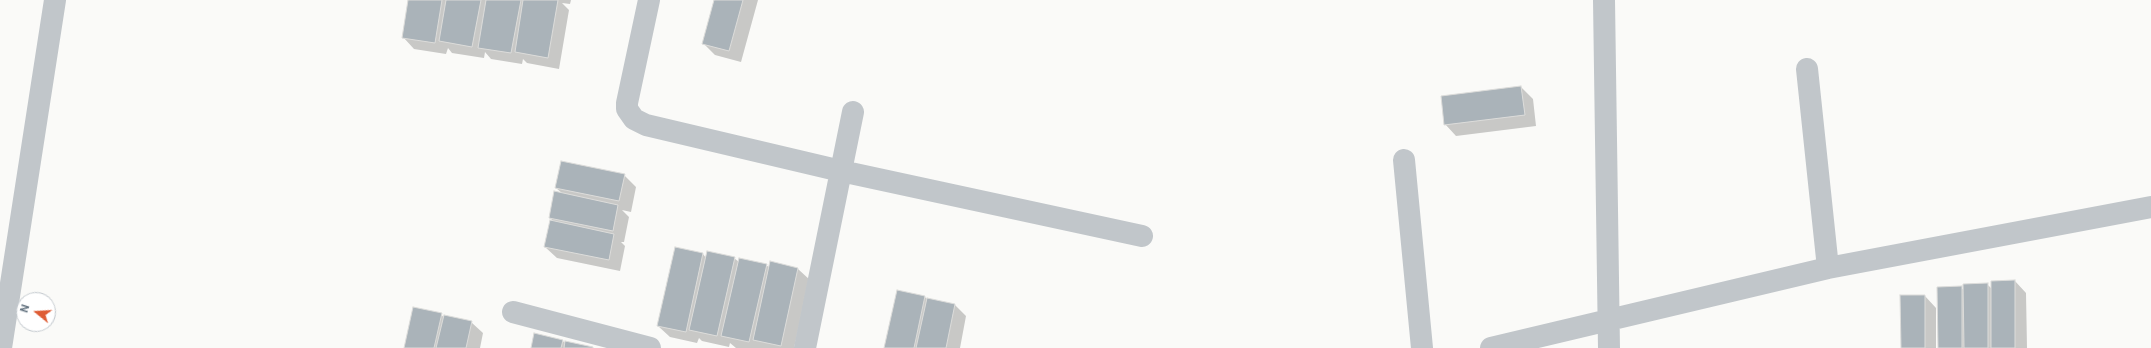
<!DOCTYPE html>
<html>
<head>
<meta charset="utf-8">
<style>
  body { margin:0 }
  #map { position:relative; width:2151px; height:348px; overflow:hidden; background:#fafaf8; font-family:Roboto,sans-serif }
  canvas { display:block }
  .north { position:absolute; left:16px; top:292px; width:40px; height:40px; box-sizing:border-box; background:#fff; border:1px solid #c2c8cd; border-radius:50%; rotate:288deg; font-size:11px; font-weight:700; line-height:16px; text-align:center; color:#667582 }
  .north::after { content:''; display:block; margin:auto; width:14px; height:18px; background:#de5c34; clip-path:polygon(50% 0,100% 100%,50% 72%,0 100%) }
</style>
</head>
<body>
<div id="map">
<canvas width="2151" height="348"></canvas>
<div class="north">N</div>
</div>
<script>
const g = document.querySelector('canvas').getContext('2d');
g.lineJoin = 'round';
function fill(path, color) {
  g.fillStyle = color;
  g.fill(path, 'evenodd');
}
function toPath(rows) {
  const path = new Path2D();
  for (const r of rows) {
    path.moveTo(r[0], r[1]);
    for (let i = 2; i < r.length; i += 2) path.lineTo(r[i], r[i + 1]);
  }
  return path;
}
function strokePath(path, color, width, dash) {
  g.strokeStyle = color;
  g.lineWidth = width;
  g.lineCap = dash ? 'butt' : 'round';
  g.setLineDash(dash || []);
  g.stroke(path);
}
fill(toPath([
  [409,0,571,0,570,4,562,3,569,10,559,69,527,63,523,59,522,64,491,59,485,52,484,58,452,53,448,48,446,54,414,49,403,37],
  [715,0,758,0,741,62,715,55,703,43],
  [1521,87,1533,99,1536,126,1456,136,1445,124],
  [624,175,636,187,631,212,622,210,629,217,624,242,621,242,625,246,620,271,557,258,545,247,554,222,550,218,563,194,556,188],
  [676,248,703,254,706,258,734,258,739,262,766,265,770,268,771,262,798,269,810,280,794,348,736,348,730,343,729,347,702,341,699,338,697,343,670,337,658,326],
  [2015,281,2026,293,2027,348,1939,348,1961,288,1964,290,1987,284,1992,289],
  [898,291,925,297,928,300,955,305,966,316,960,348,885,348],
  [1925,296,1936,308,1936,348,1902,348],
  [441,314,444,318,471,322,483,333,480,348,405,348],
  [562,340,566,344,593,348,532,348]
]), '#0003');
const building = toPath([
  [408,0,442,0,435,43,402,38,408,0],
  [446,0,481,0,472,47,439,41,446,0],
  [486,0,521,0,511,53,478,48,486,0],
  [523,0,558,0,548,58,515,52,523,0],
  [714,0,743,0,729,51,702,44,714,0],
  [1521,86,1525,115,1444,125,1441,96,1521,86],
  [561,161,625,174,619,201,555,188,561,161],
  [554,191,618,205,613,231,549,218,554,191],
  [550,220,614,234,609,260,544,247,550,220],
  [675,247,703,253,686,332,657,326,675,247],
  [707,251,735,257,717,336,689,330,707,251],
  [739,258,767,264,749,342,721,336,739,258],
  [770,261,798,268,781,346,753,340,770,261],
  [2015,280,2015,348,1991,348,1991,281,2015,280],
  [1988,283,1988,348,1964,348,1963,284,1988,283],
  [1962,286,1962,348,1938,348,1937,287,1962,286],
  [897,290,925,296,914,348,884,348,897,290],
  [1900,295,1925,295,1925,348,1901,348,1900,295],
  [927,298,955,304,946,348,916,348,927,298],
  [413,307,442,313,434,348,404,348,413,307],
  [444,315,472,321,466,348,436,348,444,315],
  [534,333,563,340,561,348,531,348,534,333],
  [565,341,593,347,593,348,564,348,565,341]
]);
fill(building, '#aab3b9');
strokePath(building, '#dcdcda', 1);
strokePath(toPath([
  [649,0,627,103,627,109,634,119,646,125,841,171,1142,236],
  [1604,0,1609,348],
  [1807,69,1828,268],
  [1404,160,1422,348],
  [513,312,650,348],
  [1,348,55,0],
  [805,348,853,112],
  [1491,348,1828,268,2151,207]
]), '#c1c6ca', 22);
</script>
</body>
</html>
